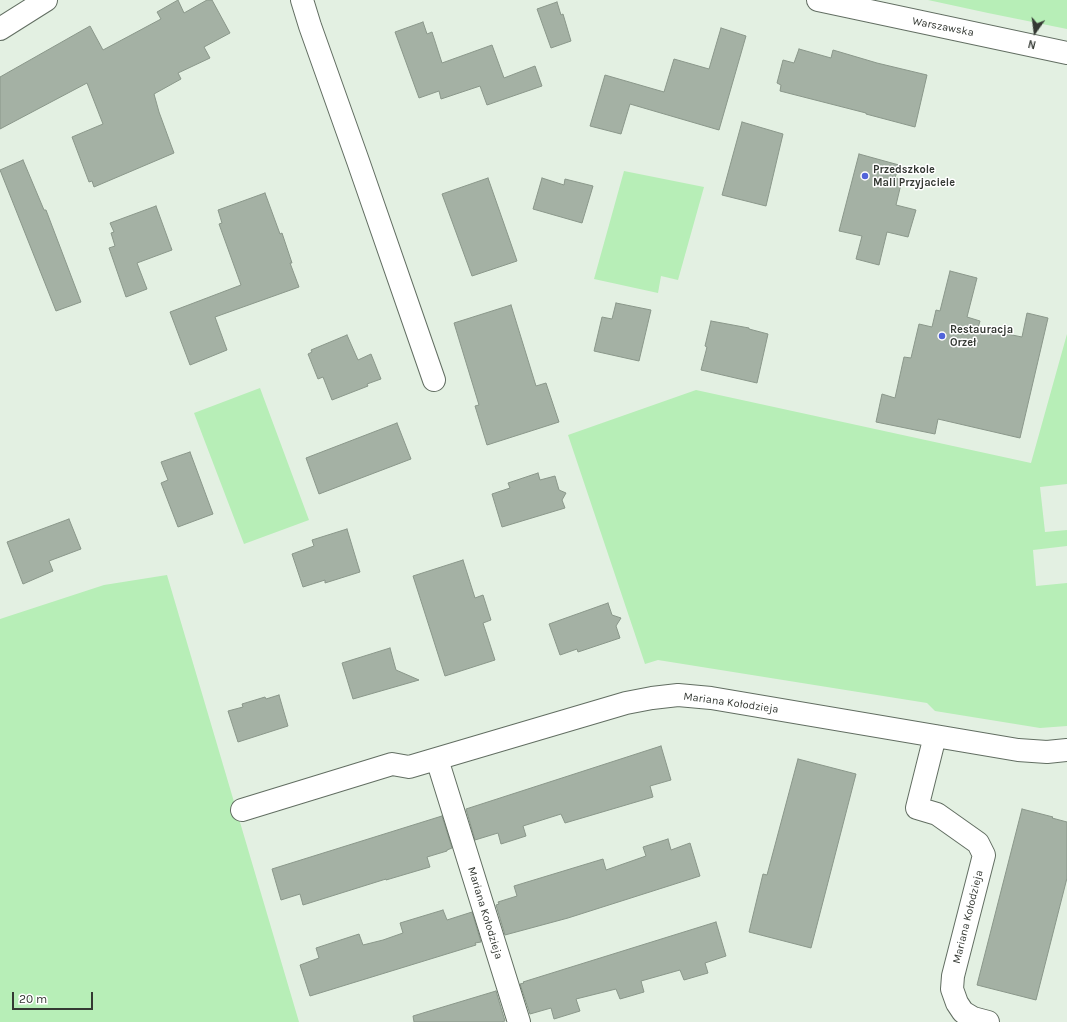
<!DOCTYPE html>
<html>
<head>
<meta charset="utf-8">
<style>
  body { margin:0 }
  #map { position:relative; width:1067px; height:1022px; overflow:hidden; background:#e3f0e2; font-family:Karla,sans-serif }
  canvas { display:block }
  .north { position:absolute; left:1015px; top:12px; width:40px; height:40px; -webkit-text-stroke:3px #fff; paint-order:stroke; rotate:194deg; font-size:11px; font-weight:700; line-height:16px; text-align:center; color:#343933 }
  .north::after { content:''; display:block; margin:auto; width:14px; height:18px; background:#343933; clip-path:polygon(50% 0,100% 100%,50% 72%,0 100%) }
  .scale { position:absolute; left:12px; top:992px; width:81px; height:18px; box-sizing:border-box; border:2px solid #343933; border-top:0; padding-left:5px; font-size:12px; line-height:14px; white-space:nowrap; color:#343933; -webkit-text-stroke:3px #fff; paint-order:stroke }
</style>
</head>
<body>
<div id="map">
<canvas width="1067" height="1022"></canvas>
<div class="north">N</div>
<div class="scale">20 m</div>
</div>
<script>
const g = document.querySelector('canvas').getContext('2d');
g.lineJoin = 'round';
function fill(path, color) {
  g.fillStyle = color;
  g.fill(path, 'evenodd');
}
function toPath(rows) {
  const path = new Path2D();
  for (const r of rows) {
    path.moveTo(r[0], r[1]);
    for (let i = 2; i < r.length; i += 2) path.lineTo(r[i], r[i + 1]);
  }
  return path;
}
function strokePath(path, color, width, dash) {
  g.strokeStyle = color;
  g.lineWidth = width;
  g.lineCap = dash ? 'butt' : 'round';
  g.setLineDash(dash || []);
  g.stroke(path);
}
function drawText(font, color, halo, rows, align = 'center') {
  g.font = font + ' Karla,sans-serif';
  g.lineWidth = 3;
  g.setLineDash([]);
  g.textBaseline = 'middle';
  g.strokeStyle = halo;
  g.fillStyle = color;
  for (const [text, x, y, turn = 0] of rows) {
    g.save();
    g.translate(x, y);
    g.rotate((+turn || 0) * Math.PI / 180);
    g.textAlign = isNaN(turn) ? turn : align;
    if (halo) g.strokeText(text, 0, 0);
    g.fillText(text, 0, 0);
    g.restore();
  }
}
fill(toPath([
  [928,0,1067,0,1067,29,988,13],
  [624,171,704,187,678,280,661,276,658,293,594,279],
  [1067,334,1067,484,1040,487,1045,532,1067,530,1067,546,1033,550,1036,586,1067,583,1067,726,1040,728,935,711,927,703,658,660,645,664,568,435,696,390,1031,463],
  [260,388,309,520,244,544,194,413],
  [167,575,299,1022,0,1022,0,619,104,585]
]), '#b7eeb7');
const building = toPath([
  [178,0,184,13,207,0,212,0,230,33,204,47,210,58,178,73,181,79,154,94,159,112,174,153,94,187,92,181,89,182,72,137,103,124,87,83,0,129,0,77,90,26,103,50,161,19,157,12,178,0],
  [557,2,561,15,563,14,571,41,551,48,537,9,557,2],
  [423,22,427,34,432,32,442,63,492,45,504,78,535,66,542,86,487,105,480,86,441,99,439,91,419,98,395,32,423,22],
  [721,28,746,36,719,130,630,104,621,134,590,126,605,75,664,92,674,59,709,69,721,28],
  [799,49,831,58,833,50,877,63,927,75,915,127,866,114,866,113,780,91,781,85,777,83,783,60,794,63,799,49],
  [742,122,783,134,766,206,722,195,742,122],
  [859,154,899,165,895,178,902,180,896,205,916,210,908,237,887,232,879,265,856,259,862,236,839,231,859,154],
  [23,160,44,210,46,210,81,302,56,311,0,170,23,160],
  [488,178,517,261,472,276,442,194,488,178],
  [542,178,564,185,565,179,593,186,582,223,533,209,542,178],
  [265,193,280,234,282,233,292,263,290,263,299,287,215,317,227,350,190,365,170,312,241,285,219,224,222,223,218,210,265,193],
  [156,206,172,250,137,263,147,289,126,297,109,248,115,246,111,233,114,232,110,223,156,206],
  [950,271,977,278,967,317,980,321,978,328,1022,337,1027,313,1048,318,1020,438,938,419,935,434,876,422,882,394,895,398,904,357,911,358,919,324,932,327,936,310,940,311,950,271],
  [616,303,651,310,639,361,594,351,602,317,612,319,616,303],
  [511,305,536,386,546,383,559,422,487,445,475,406,479,405,454,323,511,305],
  [711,321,749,328,749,329,768,334,757,383,701,370,707,347,705,346,711,321],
  [347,335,358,360,371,354,381,379,367,384,368,386,332,400,323,377,318,379,308,354,312,352,311,350,347,335],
  [397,423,411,459,319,494,306,458,397,423],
  [190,452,213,514,178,527,161,483,168,480,161,462,190,452],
  [538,473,540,480,555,476,559,490,566,493,562,500,565,508,502,527,492,494,510,488,508,483,538,473],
  [69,519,81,549,49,561,53,571,23,584,7,542,69,519],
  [347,529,360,572,325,583,325,580,303,587,292,554,314,546,312,540,347,529],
  [463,560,475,598,483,595,491,620,483,623,495,660,445,676,413,576,463,560],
  [608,603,612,615,621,618,616,626,620,638,578,652,577,649,560,655,549,624,608,603],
  [390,648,396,670,419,680,353,699,342,663,390,648],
  [279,695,288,726,238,742,228,711,243,707,242,704,265,697,266,699,279,695],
  [661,746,671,780,650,786,653,797,565,823,561,814,523,826,526,836,501,844,498,833,475,840,466,809,661,746],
  [798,759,856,774,811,948,749,932,763,874,767,875,798,759],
  [1022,809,1053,817,1052,818,1067,822,1067,878,1036,1000,977,985,1022,809],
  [442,816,452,848,447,850,447,851,427,857,430,867,386,880,386,879,303,905,300,894,281,900,272,869,442,816],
  [668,839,671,850,690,843,700,876,568,918,505,935,496,905,499,904,498,902,517,896,514,886,603,859,606,870,646,856,643,847,668,839],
  [443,910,447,920,472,912,481,942,475,943,476,945,310,996,300,965,319,958,316,948,359,934,363,945,383,940,403,933,400,923,443,910],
  [716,922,726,956,705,963,708,973,684,980,680,970,641,981,644,992,620,999,616,989,576,999,580,1011,554,1019,551,1008,530,1014,520,984,524,983,523,982,716,922],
  [496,991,505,1021,501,1022,414,1022,413,1016,496,991]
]);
fill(building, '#a4b1a4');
strokePath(building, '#8a978a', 1);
const minor = toPath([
  [302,0,310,26,358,161,434,380],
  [818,0,1067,53],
  [0,29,46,0],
  [935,736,917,808,937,814,978,843,984,855,953,976,952,989,957,1003,963,1012,973,1018,988,1022],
  [437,759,519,1022],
  [242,810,392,764,409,767,626,703,652,698,678,695,711,698,1018,750,1047,752,1067,750]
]);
strokePath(minor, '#626e62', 24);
strokePath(minor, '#fff', 22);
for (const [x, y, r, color] of [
  [865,176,4,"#5164da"],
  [942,336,4,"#5164da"]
]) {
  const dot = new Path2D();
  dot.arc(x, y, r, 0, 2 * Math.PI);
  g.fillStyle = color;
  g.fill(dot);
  strokePath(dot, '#fff', 1.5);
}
drawText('11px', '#343933', '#fff', [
  ["Warszawska",943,27,11],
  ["Mariana Kołodzieja",731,703,8],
  ["Mariana Kołodzieja",485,913,73],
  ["Mariana Kołodzieja",968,917,-76]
]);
drawText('bold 11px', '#343933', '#fff', [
  ["Przedszkole",873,170],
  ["Mali Przyjaciele",873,183],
  ["Restauracja",950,330],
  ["Orzeł",950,343]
], 'left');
</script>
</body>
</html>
